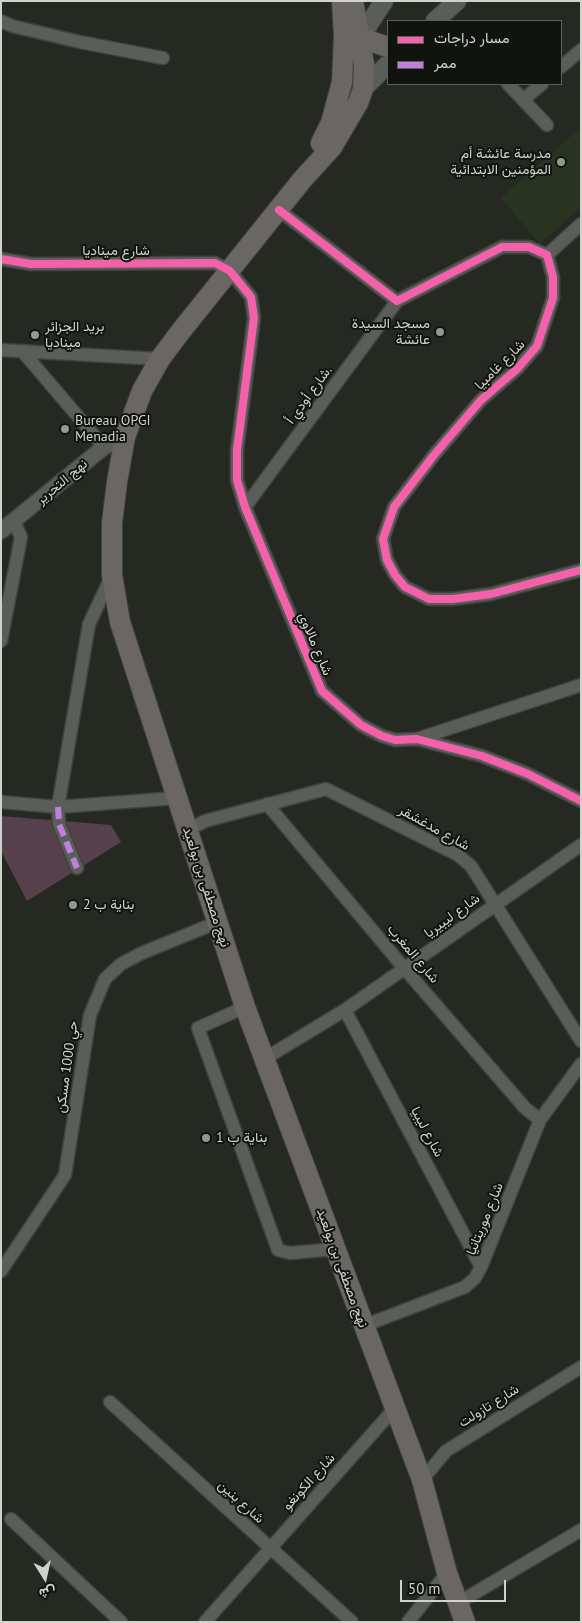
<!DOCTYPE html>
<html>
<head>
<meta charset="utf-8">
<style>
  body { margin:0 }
  #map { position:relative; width:582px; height:1623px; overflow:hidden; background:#252922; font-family:"PT Sans",Vazirmatn,sans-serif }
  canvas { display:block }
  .frame { position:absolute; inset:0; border:2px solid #ced3cb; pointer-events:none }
  .legend { position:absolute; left:387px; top:20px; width:175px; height:65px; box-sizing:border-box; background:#10130e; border:1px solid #5c605a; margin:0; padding:6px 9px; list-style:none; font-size:15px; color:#ced3cb }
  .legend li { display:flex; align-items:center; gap:10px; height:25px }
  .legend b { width:25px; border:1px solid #5c605a }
  .north { position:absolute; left:20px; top:1553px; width:50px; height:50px; -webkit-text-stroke:4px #10130e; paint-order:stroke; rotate:170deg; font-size:14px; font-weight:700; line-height:20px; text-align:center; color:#ced3cb }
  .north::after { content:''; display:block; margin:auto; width:18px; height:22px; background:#ced3cb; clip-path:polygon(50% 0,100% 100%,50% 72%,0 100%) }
  .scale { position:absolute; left:400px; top:1580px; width:106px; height:22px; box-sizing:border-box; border:2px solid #ced3cb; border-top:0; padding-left:6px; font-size:15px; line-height:18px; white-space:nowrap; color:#ced3cb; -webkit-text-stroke:4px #10130e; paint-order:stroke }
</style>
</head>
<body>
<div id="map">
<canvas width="582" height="1623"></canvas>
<div class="frame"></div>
<ul class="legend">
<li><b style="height:6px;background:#f560ab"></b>مسار دراجات</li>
<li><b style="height:6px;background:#c07fdc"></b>ممر</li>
</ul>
<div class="north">ش</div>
<div class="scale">50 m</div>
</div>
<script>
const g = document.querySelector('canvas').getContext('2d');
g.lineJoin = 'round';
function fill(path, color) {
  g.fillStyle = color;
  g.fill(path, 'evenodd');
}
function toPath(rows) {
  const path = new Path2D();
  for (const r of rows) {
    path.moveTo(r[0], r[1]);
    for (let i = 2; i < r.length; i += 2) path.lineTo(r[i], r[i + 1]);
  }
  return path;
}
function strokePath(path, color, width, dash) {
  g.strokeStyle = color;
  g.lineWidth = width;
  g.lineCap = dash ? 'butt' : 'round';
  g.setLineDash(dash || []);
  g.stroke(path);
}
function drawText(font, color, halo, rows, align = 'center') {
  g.font = font + ' "PT Sans",Vazirmatn,sans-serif';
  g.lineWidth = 4;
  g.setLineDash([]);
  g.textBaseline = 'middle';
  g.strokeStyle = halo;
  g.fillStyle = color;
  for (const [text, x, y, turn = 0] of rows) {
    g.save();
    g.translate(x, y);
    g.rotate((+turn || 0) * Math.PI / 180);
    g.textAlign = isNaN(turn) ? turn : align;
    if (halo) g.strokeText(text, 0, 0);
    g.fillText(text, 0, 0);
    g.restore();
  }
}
fill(toPath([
  [581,127,581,207,540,244,501,198]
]), '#293322');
fill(toPath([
  [1,816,111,825,121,842,27,901,1,851]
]), '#55404c');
const minor = toPath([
  [1,21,12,26,80,42,163,58],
  [561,67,581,50],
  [508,84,547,125],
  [524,99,542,84],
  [279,210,397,301,502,247,529,247,547,255,553,277,553,298,537,346,517,369,481,400,434,455,394,507,383,539,387,560,395,575,405,587,429,599,453,599,491,594,581,570],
  [547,255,581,224],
  [1,259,31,264,215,263,230,271,251,297,254,318,237,450,237,480,245,507,322,691,361,725,382,736,395,740,417,739,482,756,528,774,581,801],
  [1,350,160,359],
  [23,352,104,447],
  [245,507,397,301],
  [1,641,21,537,14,521],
  [417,739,581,685],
  [1,802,58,807,176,798],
  [267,804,404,968,525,1108,540,1120],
  [188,830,205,821,326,789,458,855,471,866,581,1041],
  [77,868,59,824,58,807,89,624,112,575],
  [245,1007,198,1028,278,1250,290,1253,336,1249],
  [345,1010,481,1267],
  [264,1059,345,1010,581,845],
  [1,1271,65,1175,90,1015,105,979,121,964,142,953,218,922],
  [363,1326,465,1287,475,1278,481,1267,540,1120,581,1064],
  [110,1402,352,1622],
  [422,1480,446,1451,581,1367],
  [11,1519,121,1622],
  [458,1603,581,1530],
  [205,1622,395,1408],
  [408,1622,447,1573]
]);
const tertiary = toPath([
  [1,531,104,447,125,437]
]);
const secondary = toPath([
  [435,21,457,1],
  [354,47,384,1],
  [363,89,388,64]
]);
const primary = toPath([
  [353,1,364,64,363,89,358,103,332,147,302,180,181,331,160,359,142,391,125,437,117,482,112,523,112,575,120,622,245,1007,422,1480,447,1573,465,1622],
  [361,38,388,47],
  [321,143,331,123,342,82,344,36,342,1]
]);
strokePath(minor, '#40433e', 15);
strokePath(tertiary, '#40433e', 18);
strokePath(secondary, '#40433e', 20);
strokePath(primary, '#40433e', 22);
strokePath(minor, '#5a5d58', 12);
strokePath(tertiary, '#5a5d58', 15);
strokePath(secondary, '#5a5d58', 18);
strokePath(primary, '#696664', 20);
strokePath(toPath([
  [58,807,59,824,77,868]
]), '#c07fdc', 6, [12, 6]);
strokePath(toPath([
  [279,210,397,301,502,247,529,247,547,255,553,277,553,298,537,346,517,369,481,400,434,455,394,507,383,539,387,560,395,575,405,587,429,599,453,599,491,594,581,570],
  [1,259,31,264,215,263,230,271,251,297,254,318,237,450,237,480,245,507,322,691,361,725,382,736,395,740,417,739,482,756,528,774,581,801]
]), '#f560ab', 8);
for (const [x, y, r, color] of [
  [561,162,5,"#939890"],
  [440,332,5,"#939890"],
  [35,335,5,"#939890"],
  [65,429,5,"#939890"],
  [73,905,5,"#939890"],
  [206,1138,5,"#939890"]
]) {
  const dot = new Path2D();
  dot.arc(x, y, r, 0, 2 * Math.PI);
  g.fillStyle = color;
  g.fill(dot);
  strokePath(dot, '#10130e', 2);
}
drawText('14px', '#ced3cb', '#10130e', [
  ["مدرسة عائشة أم",551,154,"right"],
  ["المؤمنين الابتدائية",551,170,"right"],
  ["مسجد السيدة",430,324,"right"],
  ["عائشة",430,340,"right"],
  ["بريد الجزائر",45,327],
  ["ميناديا",45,343],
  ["Bureau OPGI",75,421],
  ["Menadia",75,437],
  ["بناية ب 2",83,905],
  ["بناية ب 1",216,1138]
], 'left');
drawText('14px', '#ced3cb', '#10130e', [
  ["شارع ميناديا",116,251],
  ["شارع غامبيا",500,365,-45],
  ["شارع أودي أ.",309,395,-54],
  ["نهج التحرير",62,482,-40],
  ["شارع مالاوي",315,644,67],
  ["شارع مدغشقر",434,828,29],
  ["نهج مصطفى بن بولعيد",206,887,72],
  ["شارع ليبيريا",452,916,-36],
  ["شارع المغرب",413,954,50],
  ["حي 1000 مسكن",67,1067,-82],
  ["شارع ليبيا",427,1132,62],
  ["شارع موريتانيا",485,1219,-68],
  ["نهج مصطفى بن بولعيد",342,1268,70],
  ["شارع تازولت",489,1406,-32],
  ["شارع الكونغو",309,1482,-48],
  ["شارع بنين",241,1502,42]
]);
</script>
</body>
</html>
